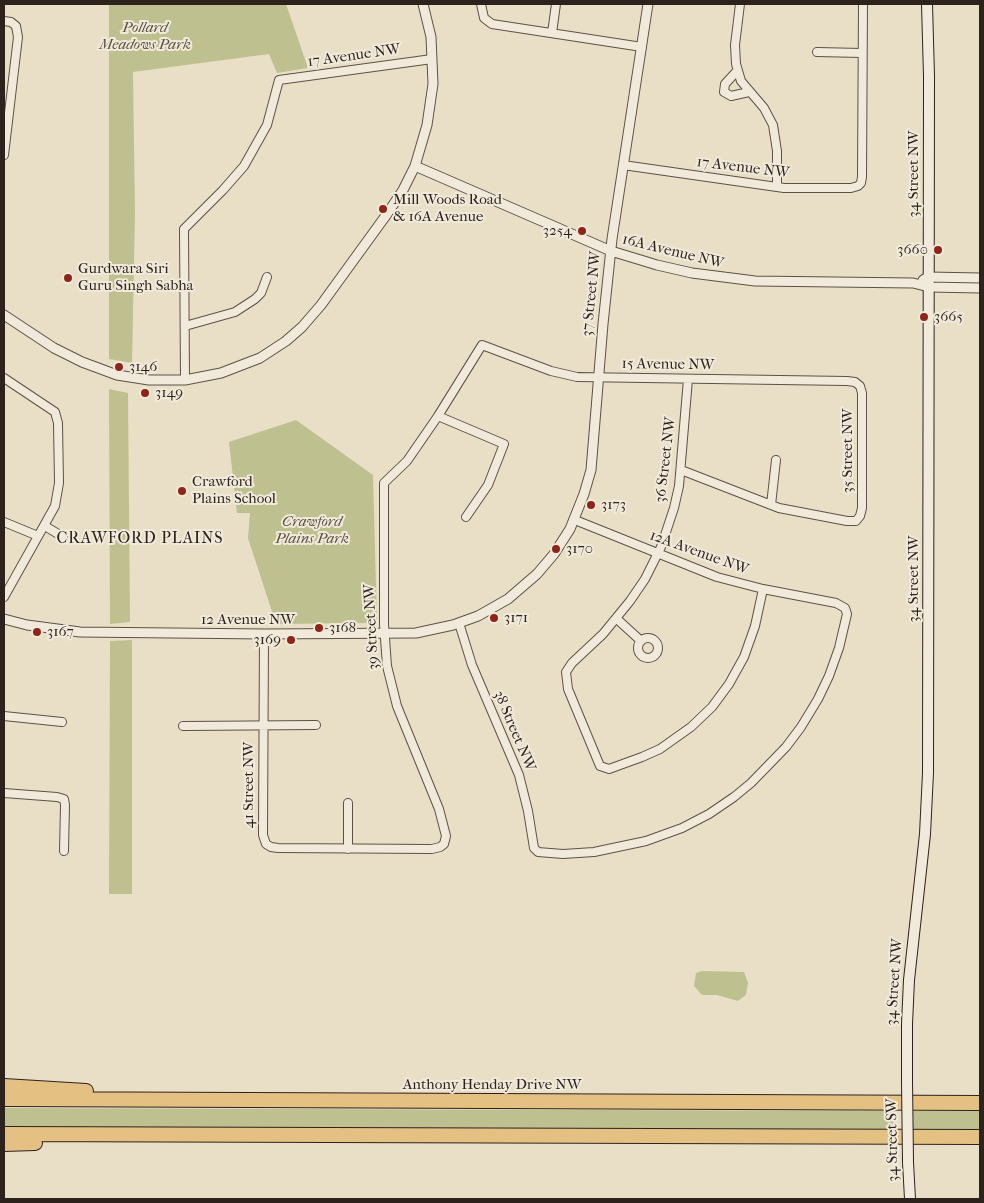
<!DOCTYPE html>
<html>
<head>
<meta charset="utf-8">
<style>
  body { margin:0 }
  #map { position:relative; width:984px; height:1203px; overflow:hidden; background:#e9dfc6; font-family:"IM FELL French Canon",serif }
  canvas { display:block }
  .frame { position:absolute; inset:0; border:5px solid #2e221d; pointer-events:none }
</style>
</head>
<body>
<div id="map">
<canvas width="984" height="1203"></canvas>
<div class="frame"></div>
</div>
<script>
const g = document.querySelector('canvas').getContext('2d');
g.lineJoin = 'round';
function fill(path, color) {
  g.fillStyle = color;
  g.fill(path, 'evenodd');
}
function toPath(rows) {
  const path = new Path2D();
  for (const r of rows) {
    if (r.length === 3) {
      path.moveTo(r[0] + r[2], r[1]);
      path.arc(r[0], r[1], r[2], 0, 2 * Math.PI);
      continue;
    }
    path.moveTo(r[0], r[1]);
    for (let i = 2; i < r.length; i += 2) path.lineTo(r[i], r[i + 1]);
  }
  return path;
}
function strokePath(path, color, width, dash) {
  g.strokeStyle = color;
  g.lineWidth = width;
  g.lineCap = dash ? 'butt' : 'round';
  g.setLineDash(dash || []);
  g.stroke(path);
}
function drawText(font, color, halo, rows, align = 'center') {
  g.font = font + ' "IM FELL French Canon",serif';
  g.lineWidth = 4;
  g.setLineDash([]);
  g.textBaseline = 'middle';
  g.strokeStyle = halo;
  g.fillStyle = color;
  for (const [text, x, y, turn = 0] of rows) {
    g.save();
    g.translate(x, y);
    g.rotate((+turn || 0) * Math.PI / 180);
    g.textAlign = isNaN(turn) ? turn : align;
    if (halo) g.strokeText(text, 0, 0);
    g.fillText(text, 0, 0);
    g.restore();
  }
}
fill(toPath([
  [109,4,286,4,308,68,277,73,269,54,133,72,135,214,132,363,109,359],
  [109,389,128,393,130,622,110,624],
  [296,420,373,475,377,623,276,624,248,538,250,513,237,513,229,442],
  [132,640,132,894,109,894,110,641],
  [702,971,744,972,748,983,746,995,738,1001,717,995,702,995,694,986,696,973],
  [4,1108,895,1111,897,1131,4,1128],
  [913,1111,980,1111,980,1131,913,1130]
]), '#bec090');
strokePath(toPath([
  [4,1198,5,1199]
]), '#717d7f', 2);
const minor = toPath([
  [481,4,484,18,492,24,642,47],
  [740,4,735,45,736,64,741,81,764,108,773,125,777,151,777,187],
  [4,21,11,22,16,26,18,37,4,155],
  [552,33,556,4],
  [817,52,862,53],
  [737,71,725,84,724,92,731,96,749,92],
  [623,165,784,188,851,188,858,186,861,183,862,177,863,4],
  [185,326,235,312,255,299,261,293,267,277],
  [4,378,55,412,58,423,59,483,55,506,4,597],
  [688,379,679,486,674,508,661,547,645,579,630,601,603,634,572,663,566,672,568,689,600,766,609,769,642,757,660,749,691,727,712,707,729,684,744,657,755,626,763,589],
  [185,380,184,229,223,190,244,166,267,125,279,80,432,59],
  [438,416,504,444,488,485,466,517],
  [771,505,776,460],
  [4,522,38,536],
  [45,526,63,537],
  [617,619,641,641],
  [459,623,472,665,519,775,528,811,534,848,538,852,563,854,594,852,646,841,682,828,709,814,734,797,751,783,786,747,801,727,818,699,829,676,839,648,847,614,845,608,836,603,763,589,717,577,575,520],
  [264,634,263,835,266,844,271,847,278,848,432,849,440,847,444,844,446,836,439,809,397,706,387,666,384,624,384,483,407,461,438,416,482,345,551,371,577,377,847,381,855,382,860,386,862,393,862,508,860,516,856,521,847,521,779,508,681,470],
  [648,648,10],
  [4,716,62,722],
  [183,726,316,725],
  [4,793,57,797,64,799,65,805,64,851],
  [348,803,348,849]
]);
const tertiary = toPath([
  [415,166,611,251,657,265,692,273,755,281,913,283,929,287,980,288],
  [923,280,928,277,980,278],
  [4,315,54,348,82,362,117,375,149,380,185,380,221,373,260,358,286,341,302,327,321,305,387,214,403,190,415,166,427,125,433,84,431,37,423,4],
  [4,619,27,625,80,632,264,634,416,633,453,625,478,616,508,599,537,574,554,554,570,529,584,494,591,470,603,324,612,239,648,4]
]);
const secondary = toPath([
  [907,1081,907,1024,909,980,925,834,928,773,929,76,927,4],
  [908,1162,910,1199]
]);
const motorway = toPath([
  [4,1086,86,1091],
  [4,1099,980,1103],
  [4,1134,980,1137],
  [4,1144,35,1143]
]);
strokePath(minor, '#5d5147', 10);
strokePath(tertiary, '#5d5147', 11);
strokePath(secondary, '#2e221d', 12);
strokePath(motorway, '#2e221d', 16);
strokePath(minor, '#f1eada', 8);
strokePath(tertiary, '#f1eada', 9);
strokePath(secondary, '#f1eada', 10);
strokePath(motorway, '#e4c083', 14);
const secondaryBridge = toPath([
  [907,1081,908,1162]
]);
strokePath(secondaryBridge, '#2e221d', 12, []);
strokePath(secondaryBridge, '#f1eada', 10);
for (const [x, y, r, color] of [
  [383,209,5,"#8f2418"],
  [582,231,5,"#8f2418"],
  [938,250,5,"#8f2418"],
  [68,278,5,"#8f2418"],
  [924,317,5,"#8f2418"],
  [119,367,5,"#8f2418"],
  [145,393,5,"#8f2418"],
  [182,491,5,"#8f2418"],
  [591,505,5,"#8f2418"],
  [556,549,5,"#8f2418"],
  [494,618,5,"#8f2418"],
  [319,628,5,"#8f2418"],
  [37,632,5,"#8f2418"],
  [291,640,5,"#8f2418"]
]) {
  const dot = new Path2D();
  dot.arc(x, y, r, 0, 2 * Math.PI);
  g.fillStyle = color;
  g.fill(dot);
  strokePath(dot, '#f1eada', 2);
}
drawText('italic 15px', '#595140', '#f1eada', [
  ["Pollard",145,28],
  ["Meadows Park",145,45],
  ["Crawford",312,522],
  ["Plains Park",312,539]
]);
drawText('15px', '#2e221d', '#f1eada', [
  ["17 Avenue NW",354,56,-8],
  ["17 Avenue NW",743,168,7],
  ["34 Street NW",914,174,-90],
  ["16A Avenue NW",673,252,14],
  ["37 Street NW",592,294,-84],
  ["15 Avenue NW",668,365,1],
  ["35 Street NW",848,451,-90],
  ["36 Street NW",666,460,-83],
  ["12A Avenue NW",699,553,20],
  ["34 Street NW",914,579,-90],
  ["12 Avenue NW",248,620],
  ["39 Street NW",372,627,-93],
  ["38 Street NW",514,731,67],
  ["41 Street NW",249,785,-90],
  ["34 Street NW",895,982,-86],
  ["Anthony Henday Drive NW",492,1085],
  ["34 Street SW",893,1140,-91]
]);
drawText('15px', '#2e221d', '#f1eada', [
  ["Mill Woods Road",393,200],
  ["& 16A Avenue",393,217],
  ["3254",572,231,"right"],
  ["3660",928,250,"right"],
  ["Gurdwara Siri",78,269],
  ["Guru Singh Sabha",78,286],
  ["3665",934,317],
  ["3146",129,367],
  ["3149",155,393],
  ["Crawford",192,482],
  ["Plains School",192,499],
  ["3173",601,505],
  ["3170",566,549],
  ["3171",504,618],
  ["3168",329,628],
  ["3167",47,632],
  ["3169",281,640,"right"]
], 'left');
g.letterSpacing = '1px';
drawText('16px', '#2e221d', '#f1eada', [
  ["CRAWFORD PLAINS",140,539]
]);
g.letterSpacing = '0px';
</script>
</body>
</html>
